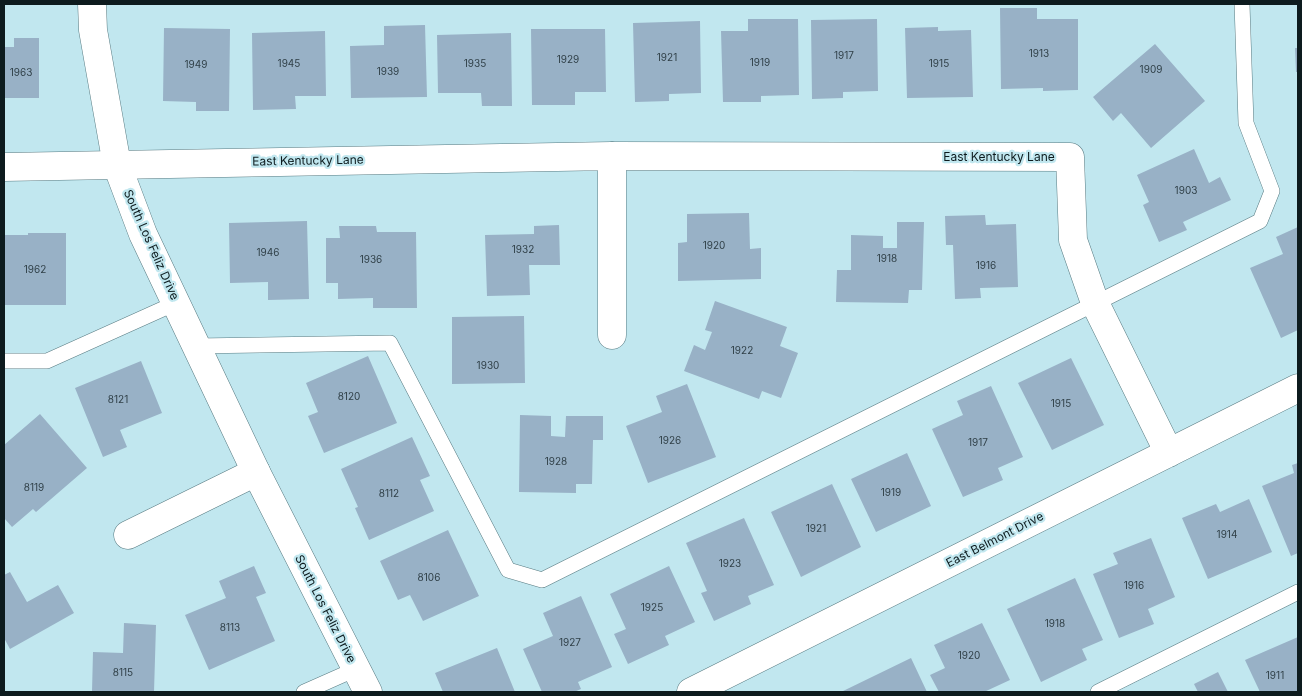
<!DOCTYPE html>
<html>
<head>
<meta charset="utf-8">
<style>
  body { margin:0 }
  #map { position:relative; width:1302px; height:696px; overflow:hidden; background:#c1e7ef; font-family:Inter,sans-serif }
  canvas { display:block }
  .frame { position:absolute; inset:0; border:5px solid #0d1b1e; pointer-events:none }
</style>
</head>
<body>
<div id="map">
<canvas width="1302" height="696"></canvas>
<div class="frame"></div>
</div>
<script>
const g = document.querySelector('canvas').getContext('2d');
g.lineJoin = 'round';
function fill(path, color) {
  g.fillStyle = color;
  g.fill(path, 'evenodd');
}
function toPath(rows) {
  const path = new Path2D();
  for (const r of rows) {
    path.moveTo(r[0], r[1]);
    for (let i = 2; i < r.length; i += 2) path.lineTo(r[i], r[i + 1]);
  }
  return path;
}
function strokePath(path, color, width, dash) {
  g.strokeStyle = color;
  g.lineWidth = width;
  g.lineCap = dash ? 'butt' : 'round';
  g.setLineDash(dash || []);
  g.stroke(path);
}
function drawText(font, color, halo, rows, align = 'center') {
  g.font = font + ' Inter,sans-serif';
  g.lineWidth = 4.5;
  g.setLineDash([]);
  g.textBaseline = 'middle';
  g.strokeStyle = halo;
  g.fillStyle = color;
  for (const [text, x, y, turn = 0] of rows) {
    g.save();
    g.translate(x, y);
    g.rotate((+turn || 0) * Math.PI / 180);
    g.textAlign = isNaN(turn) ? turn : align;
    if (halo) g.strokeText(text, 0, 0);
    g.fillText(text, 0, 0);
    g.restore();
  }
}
fill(toPath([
  [1000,8,1037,8,1037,19,1078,19,1078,90,1043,91,1043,88,1001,89],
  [748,19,798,19,799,95,761,96,761,102,723,102,721,31,748,31],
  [877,19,878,91,843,92,843,98,812,99,811,20],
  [700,21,701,93,669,94,669,101,635,102,633,23],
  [425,25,427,97,351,98,350,46,384,45,384,26],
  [938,27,938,31,971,30,973,97,907,98,905,28],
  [164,28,230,29,229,111,196,111,196,102,163,101],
  [531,29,605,29,606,92,575,92,575,105,532,105],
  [325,31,326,96,295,96,296,109,253,110,252,33],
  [511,33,512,106,482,106,481,93,438,93,437,35],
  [14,38,39,38,39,98,4,98,4,47,14,47],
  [1155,44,1205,101,1151,148,1121,113,1113,121,1093,97],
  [1295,48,1298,48,1298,72,1296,72],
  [1194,149,1209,183,1220,177,1231,200,1183,222,1187,230,1159,242,1143,205,1149,202,1137,175],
  [749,213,750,249,761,248,761,279,678,281,678,243,687,242,687,214],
  [985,215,986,225,1016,224,1018,287,980,288,981,298,955,299,953,245,946,245,945,216],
  [307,221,309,299,268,300,268,282,230,283,229,223],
  [897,222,924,222,922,290,909,290,908,303,836,302,837,270,851,270,851,235,883,236,883,248,897,248],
  [559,225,560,265,529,265,530,295,487,296,485,235,534,234,534,226],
  [339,226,376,226,377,232,416,232,417,308,373,308,373,298,338,299,338,283,326,283,326,238,340,238],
  [1298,227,1298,330,1281,338,1250,268,1283,254,1276,237],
  [28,233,66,233,66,305,4,305,4,235,28,235],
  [715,301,787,327,780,346,798,353,781,398,762,391,759,399,684,371,694,345,705,350,712,332,705,330],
  [524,316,525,383,452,384,452,317],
  [368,356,397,423,324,453,308,416,318,412,306,383],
  [1071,358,1104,425,1052,450,1018,383],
  [141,361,162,413,120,430,127,447,103,457,75,388],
  [687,384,716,457,648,483,626,426,662,412,656,396],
  [991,386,1023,457,998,468,1003,480,963,497,932,429,963,415,957,401],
  [40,414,87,468,36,512,33,509,12,527,4,518,4,445],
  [520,415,551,416,551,436,565,437,566,416,603,416,603,440,593,440,592,484,576,484,576,493,519,492],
  [412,437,430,476,420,480,434,511,369,540,355,508,358,507,341,469],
  [907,453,931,506,876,532,851,479],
  [1298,463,1298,553,1291,556,1262,486,1294,473,1292,465],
  [832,484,861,547,801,577,771,512],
  [1249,499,1272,552,1208,579,1182,518,1216,504,1220,512],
  [744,518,774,585,748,596,751,604,714,621,701,593,707,591,686,543],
  [448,530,479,596,423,621,410,595,398,600,380,561],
  [1151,538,1175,597,1148,609,1154,624,1119,638,1093,574,1118,564,1113,553],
  [254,566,266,593,256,597,275,641,209,670,185,615,226,598,219,581],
  [669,566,695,622,665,636,669,645,628,664,614,634,626,629,610,594],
  [10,572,27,602,58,585,74,613,10,649,4,638,4,575],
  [1075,578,1103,640,1082,649,1087,660,1041,682,1007,609],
  [581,596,612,667,578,682,581,689,574,692,542,692,523,649,553,636,543,613],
  [124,623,156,625,154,692,92,692,93,652,123,653],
  [982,623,1010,680,984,692,939,692,930,675,945,668,934,645],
  [1298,637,1298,692,1260,692,1245,660],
  [497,648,515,692,443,692,435,673],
  [911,658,927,692,841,692],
  [1218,672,1228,692,1198,692,1194,684]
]), '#98b1c6');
const service = toPath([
  [196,346,390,343,508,570,542,580,1260,221,1272,191,1246,123,1242,4],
  [4,361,47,361,176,303],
  [304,692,356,669],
  [1098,692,1298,592]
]);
const minor = toPath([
  [612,156,612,335],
  [4,167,612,156,1070,157,1073,240,1095,303,1169,453],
  [128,535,256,472],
  [691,692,1298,388]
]);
const tertiary = toPath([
  [92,4,93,30,117,165,143,234,256,472,368,692]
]);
strokePath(service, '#587b82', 16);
strokePath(minor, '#587b82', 29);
strokePath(tertiary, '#587b82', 29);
strokePath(service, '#fff', 15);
strokePath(minor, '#fff', 28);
strokePath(tertiary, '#fff', 28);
drawText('10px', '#304048', null, [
  ["1913",1039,54],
  ["1917",844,56],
  ["1921",667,58],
  ["1929",568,60],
  ["1919",760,63],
  ["1945",289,64],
  ["1935",475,64],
  ["1915",939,64],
  ["1949",196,65],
  ["1909",1151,70],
  ["1939",388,72],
  ["1963",21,73],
  ["1903",1186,191],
  ["1920",714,246],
  ["1932",523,250],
  ["1946",268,253],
  ["1918",887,259],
  ["1936",371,260],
  ["1916",986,266],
  ["1962",35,270],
  ["1922",742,351],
  ["1930",488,366],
  ["8120",349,397],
  ["8121",118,400],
  ["1915",1061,404],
  ["1926",670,441],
  ["1917",978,443],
  ["1928",556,462],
  ["8119",34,488],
  ["1919",891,493],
  ["8112",389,494],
  ["1921",816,529],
  ["1914",1227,535],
  ["1923",730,564],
  ["8106",429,578],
  ["1916",1134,586],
  ["1925",652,608],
  ["1918",1055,624],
  ["8113",230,628],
  ["1927",570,643],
  ["1920",969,656],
  ["8115",123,673],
  ["1911",1275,676]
]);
drawText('12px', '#0d1b1e', '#c1e7ef', [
  ["East Kentucky Lane",999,157],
  ["East Kentucky Lane",308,161,-1],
  ["South Los Feliz Drive",151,245,66],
  ["East Belmont Drive",995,540,-27],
  ["South Los Feliz Drive",325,609,63]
]);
</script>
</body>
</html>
